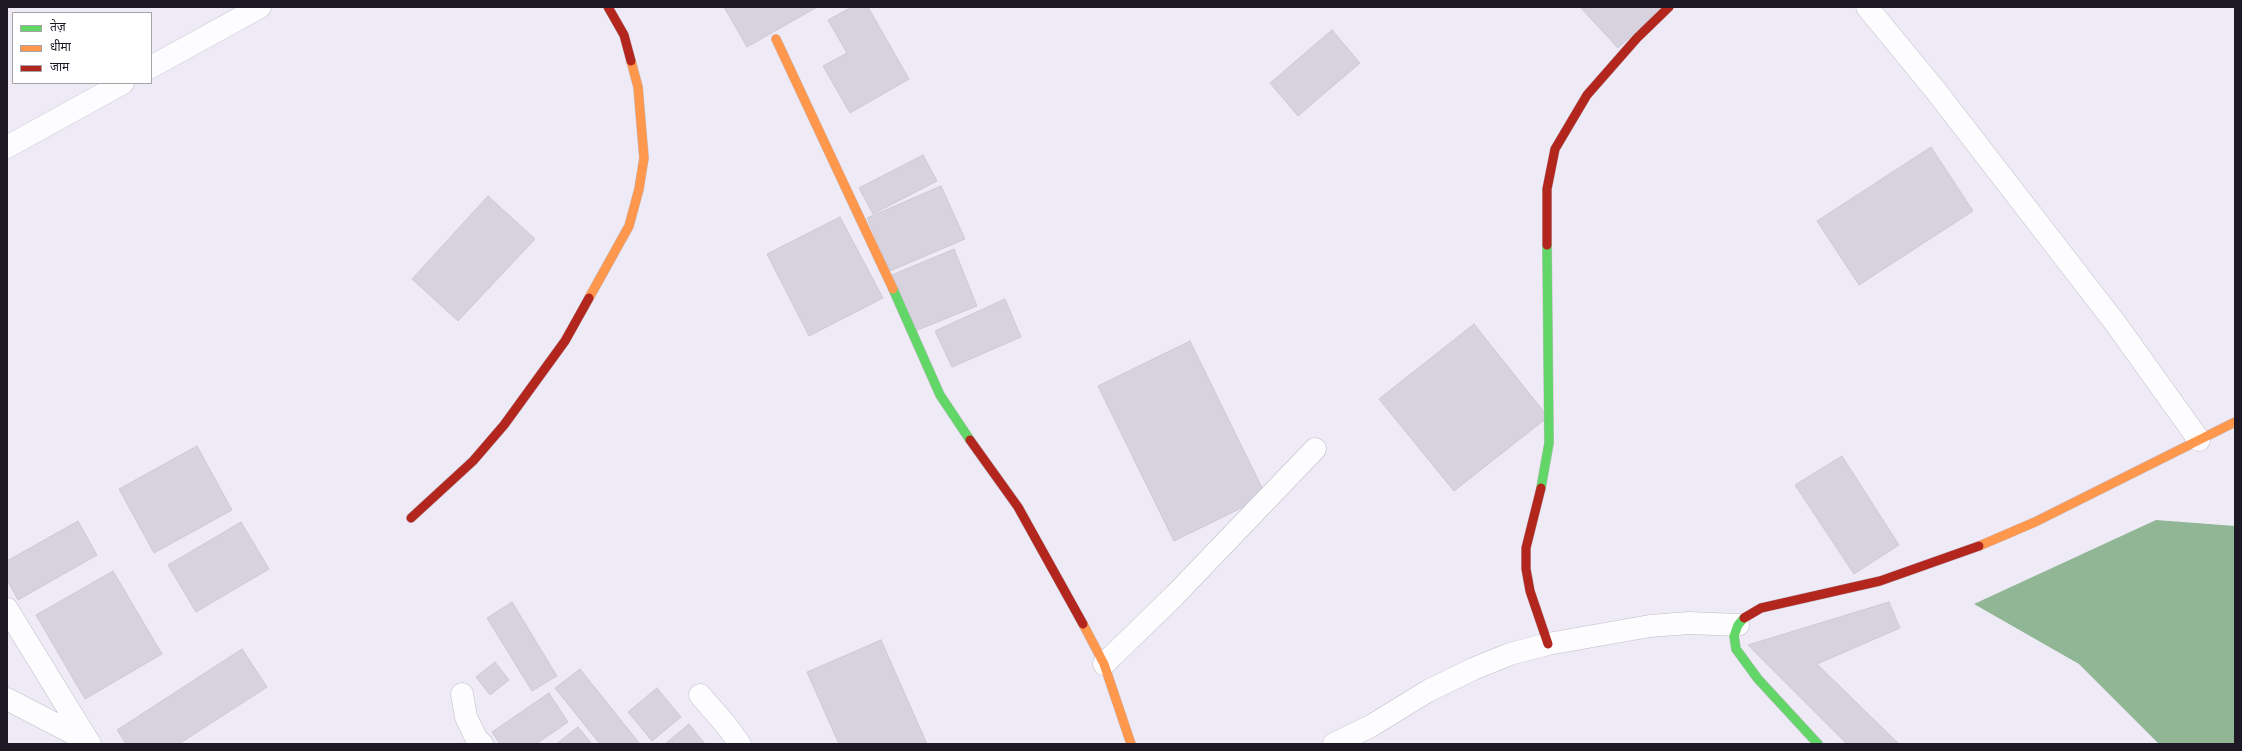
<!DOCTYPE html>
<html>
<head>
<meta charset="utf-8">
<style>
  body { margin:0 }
  #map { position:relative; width:2242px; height:751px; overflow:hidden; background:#efebf6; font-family:Arial,"Noto Sans Devanagari",sans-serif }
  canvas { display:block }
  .frame { position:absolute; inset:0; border:8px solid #1d1824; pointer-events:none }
  .legend { position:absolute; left:12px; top:12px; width:140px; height:72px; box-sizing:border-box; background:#fff; border:1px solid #a5a3a7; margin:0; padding:5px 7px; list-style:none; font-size:12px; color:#1d1824 }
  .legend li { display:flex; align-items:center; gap:8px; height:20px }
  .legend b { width:20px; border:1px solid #a5a3a7 }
</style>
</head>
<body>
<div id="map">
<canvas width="2242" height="751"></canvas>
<div class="frame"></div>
<ul class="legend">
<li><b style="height:5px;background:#63d668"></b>तेज़</li>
<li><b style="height:5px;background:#ff974d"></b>धीमा</li>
<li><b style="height:5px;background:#b3261e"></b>जाम</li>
</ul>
</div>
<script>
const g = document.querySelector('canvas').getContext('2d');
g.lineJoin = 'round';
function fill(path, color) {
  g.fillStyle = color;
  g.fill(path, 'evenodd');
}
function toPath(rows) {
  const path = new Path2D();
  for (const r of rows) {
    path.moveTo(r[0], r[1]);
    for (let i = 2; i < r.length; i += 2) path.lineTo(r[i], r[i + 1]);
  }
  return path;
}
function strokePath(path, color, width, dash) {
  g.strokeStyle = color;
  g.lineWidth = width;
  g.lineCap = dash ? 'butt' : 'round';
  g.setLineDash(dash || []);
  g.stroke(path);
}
fill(toPath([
  [2156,520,2235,526,2235,744,2159,744,2079,664,1974,604]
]), '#90b695');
const building = toPath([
  [724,7,817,7,747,47,724,7],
  [852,7,868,7,909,79,850,113,823,66,847,53,828,20,852,7],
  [1580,7,1663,7,1618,48,1580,7],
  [1332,30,1360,63,1298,116,1270,83,1332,30],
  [1931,147,1973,211,1859,285,1817,221,1931,147],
  [923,155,937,181,873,214,859,188,923,155],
  [941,186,965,239,890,271,867,218,941,186],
  [488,196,535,239,458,321,412,279,488,196],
  [840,217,883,298,809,336,767,254,840,217],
  [954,249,977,306,915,331,892,275,954,249],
  [1005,299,1021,337,952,367,935,331,1005,299],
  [1474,324,1548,417,1454,491,1379,399,1474,324],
  [1190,341,1266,496,1174,541,1098,386,1190,341],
  [197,446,232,510,154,553,119,489,197,446],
  [1842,456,1899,545,1854,574,1795,485,1842,456],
  [78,521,97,555,18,600,7,580,7,561,78,521],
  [241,522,269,569,196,612,168,565,241,522],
  [113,571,162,654,85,699,36,615,113,571],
  [512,602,557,676,532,691,487,618,512,602],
  [1889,602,1900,628,1817,664,1899,744,1847,744,1748,645,1889,602],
  [881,640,927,744,839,744,807,672,881,640],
  [242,649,267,687,179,744,126,744,117,730,242,649],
  [495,662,509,680,490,695,476,677,495,662],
  [580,669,640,744,600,744,555,688,580,669],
  [657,688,681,717,652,741,628,712,657,688],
  [549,693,568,722,536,744,500,744,492,732,549,693],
  [689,724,705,744,665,744,689,724],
  [578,727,592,744,556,744,578,727]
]);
fill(building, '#d7d2de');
strokePath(building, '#cdc9d4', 1);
const street = toPath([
  [1867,7,1936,91,2116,324,2199,440],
  [151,67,260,7],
  [7,147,123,83],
  [7,609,90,744],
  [1104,664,1175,595,1315,449],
  [462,694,466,717,476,738,482,744],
  [700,695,726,725,740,744],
  [7,699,86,740],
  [1334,744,1371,726,1428,691,1473,669,1510,654,1548,644,1650,626,1689,623,1738,625]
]);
const fast = toPath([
  [893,289,940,395,970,440],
  [1541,488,1549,443,1547,245],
  [1744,618,1738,625,1734,636,1736,649,1758,679,1818,744]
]);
const slow = toPath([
  [776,39,893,289],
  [589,298,629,226,639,189,644,158,638,87,631,61],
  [1979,546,2035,522,2235,422],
  [1083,624,1104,664,1131,744]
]);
const jam = toPath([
  [608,7,624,35,631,61],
  [1547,245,1547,189,1555,149,1587,95,1637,38,1669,7],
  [970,440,1018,507,1083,624],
  [1541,488,1526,548,1526,569,1530,591,1548,644],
  [411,518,473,461,504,425,565,341,589,298],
  [1744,618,1761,608,1880,581,1979,546]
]);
strokePath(street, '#c0bcc7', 23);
strokePath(fast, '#c0bcc7', 10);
strokePath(slow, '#c0bcc7', 10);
strokePath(jam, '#c0bcc7', 10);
strokePath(street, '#fdfcfe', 22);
strokePath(fast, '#63d668', 9);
strokePath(slow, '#ff974d', 9);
strokePath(jam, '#b3261e', 9);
</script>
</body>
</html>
